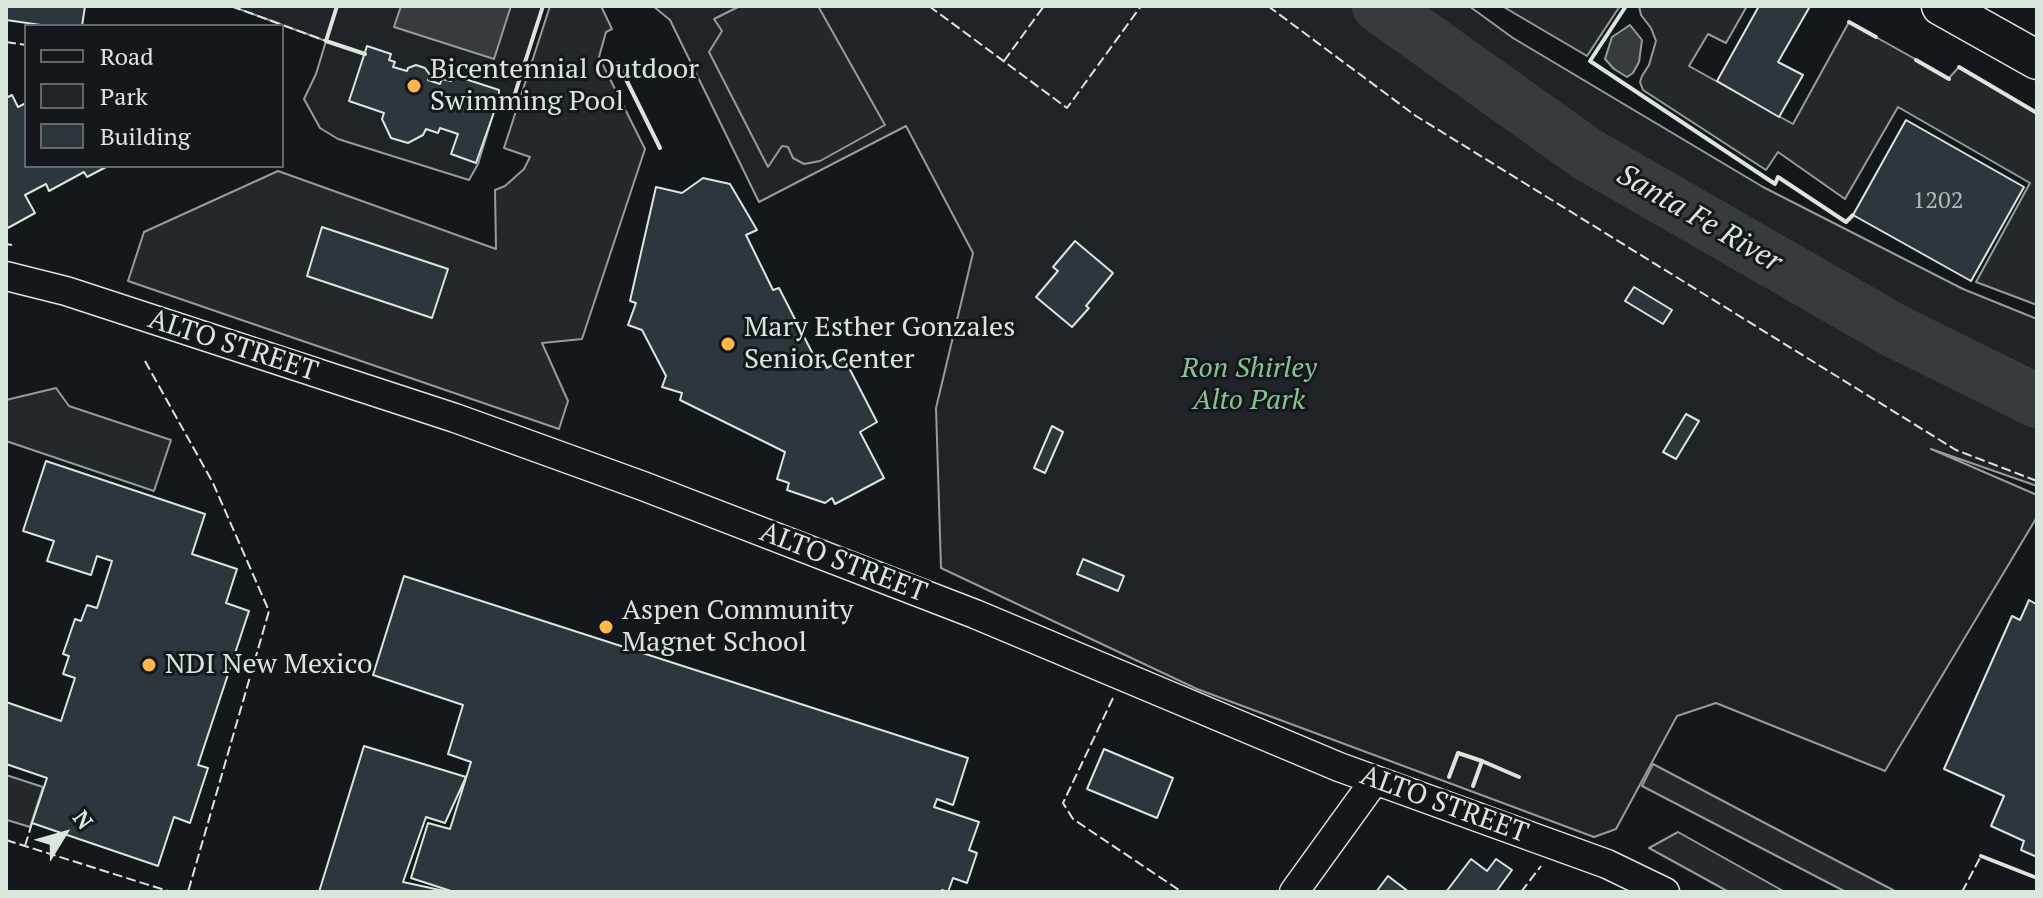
<!DOCTYPE html>
<html>
<head>
<meta charset="utf-8">
<style>
  body { margin:0 }
  #map { position:relative; width:2043px; height:898px; overflow:hidden; background:#14181c; font-family:"PT Serif",serif }
  canvas { display:block }
  .frame { position:absolute; inset:0; border:8px solid #d8e6dc; pointer-events:none }
  .legend { position:absolute; left:24px; top:24px; width:260px; height:144px; box-sizing:border-box; background:#14181c; border:2px solid #626a69; margin:0; padding:10px 14px; list-style:none; font-size:24px; color:#d8e6dc }
  .legend li { display:flex; align-items:center; gap:16px; height:40px }
  .legend b { width:40px; border:2px solid #626a69 }
  .north { position:absolute; left:24px; top:794px; width:80px; height:80px; -webkit-text-stroke:6px #14181c; paint-order:stroke; rotate:53deg; font-size:22px; font-weight:700; line-height:32px; text-align:center; color:#d8e6dc }
  .north::after { content:''; display:block; margin:auto; width:28px; height:36px; background:#d8e6dc; clip-path:polygon(50% 0,100% 100%,50% 72%,0 100%) }
</style>
</head>
<body>
<div id="map">
<canvas width="2043" height="898"></canvas>
<div class="frame"></div>
<ul class="legend">
<li><b style="height:10px;background:#14181c"></b>Road</li>
<li><b style="height:22px;background:#202428"></b>Park</li>
<li><b style="height:22px;background:#2c363c"></b>Building</li>
</ul>
<div class="north">N</div>
</div>
<script>
const g = document.querySelector('canvas').getContext('2d');
g.lineJoin = 'round';
function fill(path, color) {
  g.fillStyle = color;
  g.fill(path, 'evenodd');
}
function toPath(rows) {
  const path = new Path2D();
  for (const r of rows) {
    path.moveTo(r[0], r[1]);
    for (let i = 2; i < r.length; i += 2) path.lineTo(r[i], r[i + 1]);
  }
  return path;
}
function strokePath(path, color, width, dash) {
  g.strokeStyle = color;
  g.lineWidth = width;
  g.lineCap = dash ? 'butt' : 'round';
  g.setLineDash(dash || []);
  g.stroke(path);
}
function drawText(font, color, halo, rows, align = 'center') {
  g.font = font + ' "PT Serif",serif';
  g.lineWidth = 6;
  g.setLineDash([]);
  g.textBaseline = 'middle';
  g.strokeStyle = halo;
  g.fillStyle = color;
  for (const [text, x, y, turn = 0] of rows) {
    g.save();
    g.translate(x, y);
    g.rotate((+turn || 0) * Math.PI / 180);
    g.textAlign = isNaN(turn) ? turn : align;
    if (halo) g.strokeText(text, 0, 0);
    g.fillText(text, 0, 0);
    g.restore();
  }
}
const green = toPath([
  [231,6,543,6,512,103,498,98,478,164,469,180,338,139,320,128,304,99,316,74,326,41,231,6],
  [653,6,1469,6,1513,38,1763,187,1963,289,2037,319,2037,486,1931,449,2037,495,2037,517,1885,771,1716,703,1677,716,1616,829,1594,837,1197,689,941,568,936,408,973,253,906,126,759,202,670,20,653,6]
]);
fill(green, '#202428');
strokePath(green, '#939e99', 2);
const parking = toPath([
  [550,6,601,6,612,29,606,32,599,57,645,149,582,339,542,343,568,401,559,429,128,281,144,232,278,171,496,249,495,190,505,186,524,169,530,157,504,148,550,6],
  [740,6,818,6,885,125,820,161,804,164,793,158,788,147,782,146,768,167,709,52,722,31,714,19,740,6],
  [1502,6,1620,6,1587,56,1502,6],
  [1639,6,1747,6,1726,43,1708,34,1689,66,1793,124,1849,22,1949,78,1959,67,2037,113,2037,305,1976,282,2030,183,1898,107,1845,199,1778,152,1766,170,1643,90,1640,82,1642,76,1649,65,1656,41,1651,28,1641,15,1639,6],
  [56,388,69,406,171,440,154,491,6,441,6,400,56,388],
  [1653,764,1799,841,1897,892,1846,892,1642,786,1653,764],
  [6,775,43,787,30,827,7,820,6,822,6,775],
  [1678,832,1785,892,1729,892,1649,848,1678,832]
]);
fill(parking, '#24282b');
strokePath(parking, '#939e99', 2);
const water = toPath([
  [401,6,511,6,494,59,394,27,401,6],
  [1630,25,1642,40,1639,62,1633,73,1627,77,1614,69,1605,59,1612,37,1630,25]
]);
fill(water, '#363b3e');
strokePath(water, '#939e99', 2);
strokePath(toPath([
  [1379,6,1587,154,1895,331,2037,401]
]), '#363b3e', 54);
const building = toPath([
  [6,6,85,6,82,26,48,26,6,20,6,6],
  [1759,6,1806,6,1809,8,1778,62,1803,75,1779,117,1717,81,1759,6],
  [367,46,391,54,389,60,395,62,393,67,407,71,408,68,416,65,425,68,430,75,428,80,440,84,442,79,451,81,453,75,499,90,499,98,476,163,451,154,458,134,440,128,438,133,426,129,423,135,408,143,391,138,382,119,384,113,349,101,367,46],
  [12,95,18,107,26,103,26,166,108,166,87,177,84,172,49,191,46,184,25,195,35,213,6,229,6,98,12,95],
  [1906,120,2024,187,1971,281,1853,215,1906,120],
  [703,178,730,184,757,230,746,235,773,290,779,288,818,364,824,361,827,368,844,358,877,422,860,432,884,478,835,504,832,498,825,503,787,490,789,483,777,479,785,452,680,400,682,393,662,387,666,376,642,330,628,325,636,303,630,301,656,187,682,193,703,178],
  [322,227,448,269,432,318,307,276,322,227],
  [1075,241,1113,273,1086,306,1089,308,1072,327,1036,297,1058,271,1053,267,1075,241],
  [1634,287,1672,310,1663,324,1625,301,1634,287],
  [1686,414,1699,421,1676,459,1663,452,1686,414],
  [1052,426,1063,432,1045,473,1034,468,1052,426],
  [46,461,205,514,192,554,237,569,226,603,249,611,198,765,208,768,190,823,174,817,158,866,32,823,47,778,6,764,6,702,61,721,75,678,63,674,69,656,63,654,75,619,81,621,87,605,97,608,112,561,97,556,91,575,47,561,54,541,23,531,46,461],
  [1083,559,1124,576,1118,591,1077,574,1083,559],
  [404,576,968,758,953,805,937,799,934,807,979,822,969,850,977,853,967,883,953,878,948,892,942,890,941,892,454,892,411,878,428,823,450,829,471,762,448,754,463,705,373,675,404,576],
  [2029,600,2036,604,2037,602,2037,857,2021,850,2024,841,1991,826,2004,796,1944,769,2012,616,2020,620,2029,600],
  [364,746,466,777,445,823,426,817,403,882,449,892,319,892,364,746],
  [1104,749,1173,778,1157,818,1087,789,1104,749],
  [1471,859,1487,871,1496,859,1512,870,1496,892,1446,892,1471,859],
  [1388,876,1409,892,1376,892,1388,876]
]);
fill(building, '#2c363c');
strokePath(building, '#d8e6dc', 2);
const street = toPath([
  [6,276,66,291,455,418,643,486,975,614,1339,767,1607,864,1665,892],
  [1294,892,1375,780]
]);
const secondary = toPath([
  [1941,6,2037,60]
]);
strokePath(street, '#d8e6dc', 31);
strokePath(secondary, '#d8e6dc', 41);
strokePath(street, '#14181c', 28);
strokePath(secondary, '#14181c', 38);
strokePath(toPath([
  [231,6,326,41],
  [929,6,1067,108,1141,6],
  [1268,6,1416,116,1956,450,2037,481],
  [6,42,26,45],
  [1004,61,1044,6],
  [6,244,12,245],
  [145,361,213,483,269,611,188,892],
  [1113,698,1063,803,1073,819,1182,892],
  [6,840,171,892],
  [25,846,32,823],
  [1521,892,1541,866],
  [1962,892,1981,856]
]), '#d8e6dc', 2, [10, 4]);
strokePath(toPath([
  [337,6,326,41,365,54],
  [1626,6,1590,61,1775,184,1778,177,1846,222,1853,215],
  [1849,22,1876,37],
  [1916,60,1949,79],
  [618,63,660,148],
  [1959,67,2037,113],
  [499,98,512,103,543,6],
  [1449,777,1458,753,1482,761,1519,777],
  [1473,786,1482,761],
  [1981,856,2037,878]
]), '#d8e6dc', 4);
for (const [x, y, r, color] of [
  [414,86,8,"#ffb74d"],
  [728,344,8,"#ffb74d"],
  [606,627,8,"#ffb74d"],
  [149,665,8,"#ffb74d"]
]) {
  const dot = new Path2D();
  dot.arc(x, y, r, 0, 2 * Math.PI);
  g.fillStyle = color;
  g.fill(dot);
  strokePath(dot, '#14181c', 3);
}
drawText('24px', '#adbab4', null, [
  ["1202",1938,201]
]);
drawText('28px', '#d8e6dc', '#14181c', [
  ["Bicentennial Outdoor",430,70],
  ["Swimming Pool",430,102],
  ["Mary Esther Gonzales",744,328],
  ["Senior Center",744,360],
  ["Aspen Community",622,611],
  ["Magnet School",622,643],
  ["NDI New Mexico",165,665]
], 'left');
drawText('28px', '#d8e6dc', '#14181c', [
  ["ALTO STREET",233,346,18],
  ["ALTO STREET",843,563,21],
  ["ALTO STREET",1444,805,20]
]);
drawText('italic 28px', '#8ac095', '#14181c', [
  ["Ron Shirley",1249,369],
  ["Alto Park",1249,401]
]);
drawText('italic 30px', '#d8e6dc', '#14181c', [
  ["Santa Fe River",1699,219,30]
]);
</script>
</body>
</html>
